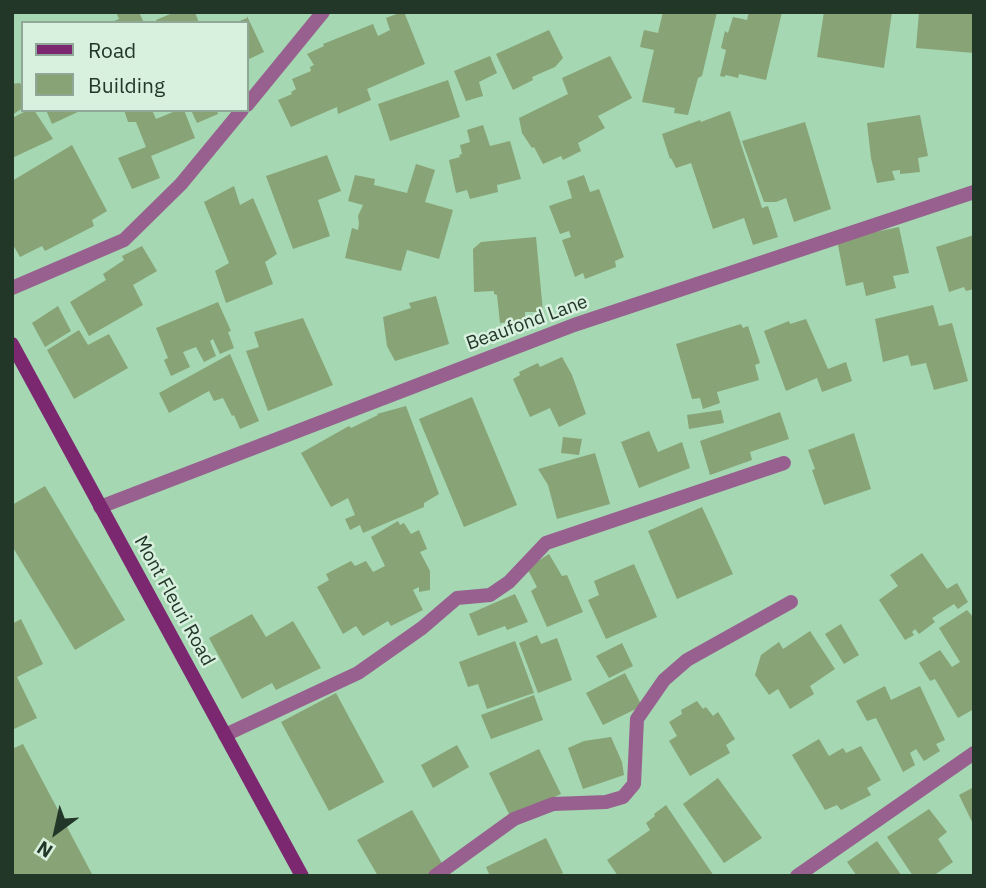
<!DOCTYPE html>
<html>
<head>
<meta charset="utf-8">
<style>
  body { margin:0 }
  #map { position:relative; width:986px; height:888px; overflow:hidden; background:#a4d7b2; font-family:"IBM Plex Sans",sans-serif }
  canvas { display:block }
  .frame { position:absolute; inset:0; border:14px solid #233729; pointer-events:none }
  .legend { position:absolute; left:21px; top:21px; width:228px; height:91px; box-sizing:border-box; background:#d7f1de; border:2px solid #8fa796; margin:0; padding:9px 12px; list-style:none; font-size:21px; color:#233729 }
  .legend li { display:flex; align-items:center; gap:14px; height:35px }
  .legend b { width:35px; border:2px solid #8fa796 }
  .north { position:absolute; left:21px; top:797px; width:70px; height:70px; -webkit-text-stroke:5px #d7f1de; paint-order:stroke; rotate:213deg; font-size:19px; font-weight:700; line-height:28px; text-align:center; color:#233729 }
  .north::after { content:''; display:block; margin:auto; width:24px; height:32px; background:#233729; clip-path:polygon(50% 0,100% 100%,50% 72%,0 100%) }
</style>
</head>
<body>
<div id="map">
<canvas width="986" height="888"></canvas>
<div class="frame"></div>
<ul class="legend">
<li><b style="height:9px;background:#7c2871"></b>Road</li>
<li><b style="height:19px;background:#88a375"></b>Building</li>
</ul>
<div class="north">N</div>
</div>
<script>
const g = document.querySelector('canvas').getContext('2d');
g.lineJoin = 'round';
function fill(path, color) {
  g.fillStyle = color;
  g.fill(path, 'evenodd');
}
function toPath(rows) {
  const path = new Path2D();
  for (const r of rows) {
    path.moveTo(r[0], r[1]);
    for (let i = 2; i < r.length; i += 2) path.lineTo(r[i], r[i + 1]);
  }
  return path;
}
function strokePath(path, color, width, dash) {
  g.strokeStyle = color;
  g.lineWidth = width;
  g.lineCap = dash ? 'butt' : 'round';
  g.setLineDash(dash || []);
  g.stroke(path);
}
function drawText(font, color, halo, rows, align = 'center') {
  g.font = font + ' "IBM Plex Sans",sans-serif';
  g.lineWidth = 5;
  g.setLineDash([]);
  g.textBaseline = 'middle';
  g.strokeStyle = halo;
  g.fillStyle = color;
  for (const [text, x, y, turn = 0] of rows) {
    g.save();
    g.translate(x, y);
    g.rotate((+turn || 0) * Math.PI / 180);
    g.textAlign = isNaN(turn) ? turn : align;
    if (halo) g.strokeText(text, 0, 0);
    g.fillText(text, 0, 0);
    g.restore();
  }
}
fill(toPath([
  [116,12,139,12,144,23,109,23,119,19],
  [175,12,195,12,199,23,157,23,156,20],
  [402,12,404,12,425,64,367,89,371,100,338,114,337,107,291,127,278,100,292,94,291,92,296,89,292,79,311,71,310,67,314,65,307,54,324,46,323,44,373,24,378,36,390,30,386,18],
  [663,12,717,12,702,76,698,78,688,115,674,113,675,108,642,102,654,50,640,47,644,30,658,33],
  [749,12,782,12,766,80,739,74,738,78,726,75,724,77,720,76,726,50,721,48,725,31,728,33,733,17,747,20],
  [824,12,892,12,884,68,817,57],
  [919,12,974,12,974,53,916,48],
  [247,16,264,52,247,60,247,23,235,23,247,18],
  [549,30,563,58,555,67,532,77,533,80,513,90,496,54],
  [490,56,497,73,479,82,483,96,466,101,454,71],
  [610,56,632,98,598,116,605,128,578,143,581,151,563,160,561,156,543,164,534,147,532,148,522,133,519,118,568,94,562,78],
  [448,80,460,117,390,141,378,104],
  [20,83,23,87,23,108,12,115,12,84],
  [28,110,34,110,53,139,12,158,12,118],
  [46,110,82,110,52,124],
  [124,110,152,110,156,119,178,110,184,110,195,138,151,156,160,178,132,189,118,158,146,147,136,122,128,122],
  [191,110,217,110,218,114,197,123],
  [730,111,762,208,768,206,778,237,753,245,744,218,713,229,691,163,676,168,671,158,670,159,662,134,700,120,701,122],
  [920,115,928,156,918,158,920,172,900,174,900,170,892,171,895,180,877,183,871,158,867,123],
  [805,122,831,209,794,222,786,198,776,202,764,202,742,141],
  [483,125,490,146,510,141,521,179,497,185,498,192,470,199,467,190,456,193,449,160,460,157,459,155,462,154,460,145,470,142,467,130],
  [72,145,107,211,92,220,94,226,45,251,42,246,20,257,12,243,12,181],
  [327,155,341,191,318,200,330,236,293,249,266,176],
  [416,164,435,170,425,202,453,210,439,259,407,250,401,271,345,258,352,228,358,230,359,223,358,216,363,205,348,201,355,175,375,179,374,185,407,193],
  [584,175,590,192,599,189,624,257,615,261,616,267,585,279,583,273,575,277,562,240,571,237,569,231,560,234,549,206,572,198,567,181],
  [234,186,240,205,253,198,277,254,265,262,273,284,226,303,215,271,229,263,204,202],
  [899,227,909,273,893,276,896,288,866,296,863,282,846,286,837,240],
  [974,235,974,289,966,291,964,287,949,292,936,247],
  [536,237,543,312,525,312,525,320,500,323,497,295,494,294,494,291,474,292,473,249,481,242],
  [142,246,157,271,133,285,143,305,89,336,70,302,106,280,103,274,124,260,122,256],
  [436,296,449,344,395,361,387,346,383,317,411,308,409,303],
  [218,302,231,331,228,332,234,348,220,354,213,339,210,341,216,356,204,362,196,347,183,352,190,367,171,376,164,360,168,358,156,328],
  [933,305,939,326,952,323,968,381,934,390,926,363,911,366,908,355,883,362,875,319],
  [58,306,71,331,45,347,32,323],
  [303,318,333,385,268,411,246,351,259,347,254,332],
  [806,319,828,369,846,362,852,381,822,392,817,378,786,391,764,331,789,321,790,324],
  [741,324,743,328,748,326,760,363,755,365,759,380,717,392,720,403,703,409,700,398,692,399,676,344],
  [79,330,88,345,109,334,128,368,74,399,47,350],
  [230,354,259,421,240,429,234,415,232,416,223,398,214,401,209,391,169,413,159,393],
  [562,357,572,375,586,414,559,427,550,408,530,417,513,379,520,375,519,372,538,363,540,367],
  [472,397,517,505,464,527,419,419],
  [406,406,439,494,424,503,424,507,363,533,360,525,350,530,345,519,355,515,348,498,331,507,301,453,349,426,351,428,378,415,377,414],
  [721,410,724,423,689,429,687,415],
  [780,412,789,439,750,452,752,460,710,475,700,441],
  [649,431,658,452,682,442,690,468,639,488,621,442],
  [854,433,871,489,824,505,812,470,815,469,808,450],
  [563,437,582,439,579,455,561,453],
  [595,453,610,504,557,519,548,485,538,469],
  [45,486,125,620,75,650,12,546,12,505],
  [702,507,733,574,677,599,648,531],
  [398,521,400,525,404,523,411,534,419,530,427,549,420,552,430,571,430,590,419,592,419,587,413,590,423,610,391,626,388,621,363,636,356,626,343,634,317,587,329,580,326,574,351,561,355,566,366,561,373,572,385,566,371,537],
  [922,553,947,589,957,583,968,602,958,609,954,604,932,618,935,622,919,634,915,629,912,632,914,635,905,640,879,600,898,586,890,575],
  [549,554,562,576,567,575,583,612,547,627,531,591,537,587,527,568],
  [634,564,657,617,606,639,588,600,599,595,594,581],
  [515,594,528,622,507,630,505,626,478,636,469,614],
  [967,610,974,618,974,709,958,718,935,679,930,681,919,663,940,650,952,667,960,662,939,628],
  [252,614,266,637,293,621,321,668,276,690,272,683,242,699,209,638],
  [21,619,43,664,17,677,37,718,12,730,12,624],
  [841,624,859,655,844,664,825,634],
  [810,631,835,669,810,686,814,694,790,709,778,689,769,695,755,675,761,655,779,642,783,649],
  [537,635,541,644,557,638,572,680,538,693,519,643],
  [515,641,534,693,487,709,478,684,468,687,459,662],
  [622,643,633,666,609,678,596,656],
  [625,673,642,706,603,725,586,693],
  [885,686,891,700,920,686,945,740,936,744,940,751,924,761,916,749,910,753,915,765,903,772,876,718,867,721,856,701],
  [336,693,384,782,329,811,281,722],
  [534,695,543,720,491,739,481,715],
  [697,701,703,709,706,707,713,716,718,712,735,739,726,745,730,753,690,776,669,741,677,736,669,722,682,714,681,710],
  [611,737,622,762,624,775,583,789,568,748,584,741],
  [819,739,829,756,843,748,846,753,861,746,881,780,867,788,871,795,841,810,837,805,825,810,792,755],
  [23,744,93,876,12,876,12,749],
  [457,745,469,767,433,788,421,765],
  [539,749,561,794,511,818,489,773],
  [718,778,762,838,724,863,683,804],
  [974,787,974,826,959,795],
  [666,805,714,876,618,876,607,860,650,830,646,823,655,816,654,814],
  [929,809,947,832,938,839,953,862,933,876,913,876,887,837],
  [412,810,444,867,429,876,378,876,357,840],
  [546,838,563,873,557,876,490,876,486,867],
  [877,841,902,876,857,876,847,862]
]), '#88a375');
strokePath(toPath([
  [247,105,323,12],
  [12,288,124,240,181,184,242,110],
  [100,507,574,325,974,192],
  [225,735,358,673,422,628,457,598,490,595,509,582,546,543,784,463],
  [435,876,514,819,553,804,606,802,623,797,634,784,637,719,664,680,687,660,791,602],
  [797,876,974,753]
]), '#98608f', 14);
strokePath(toPath([
  [12,344,302,876]
]), '#7c2871', 14);
drawText('19px', '#233729', '#d7f1de', [
  ["Beaufond Lane",527,323,-20],
  ["Mont Fleuri Road",174,601,61]
]);
</script>
</body>
</html>
